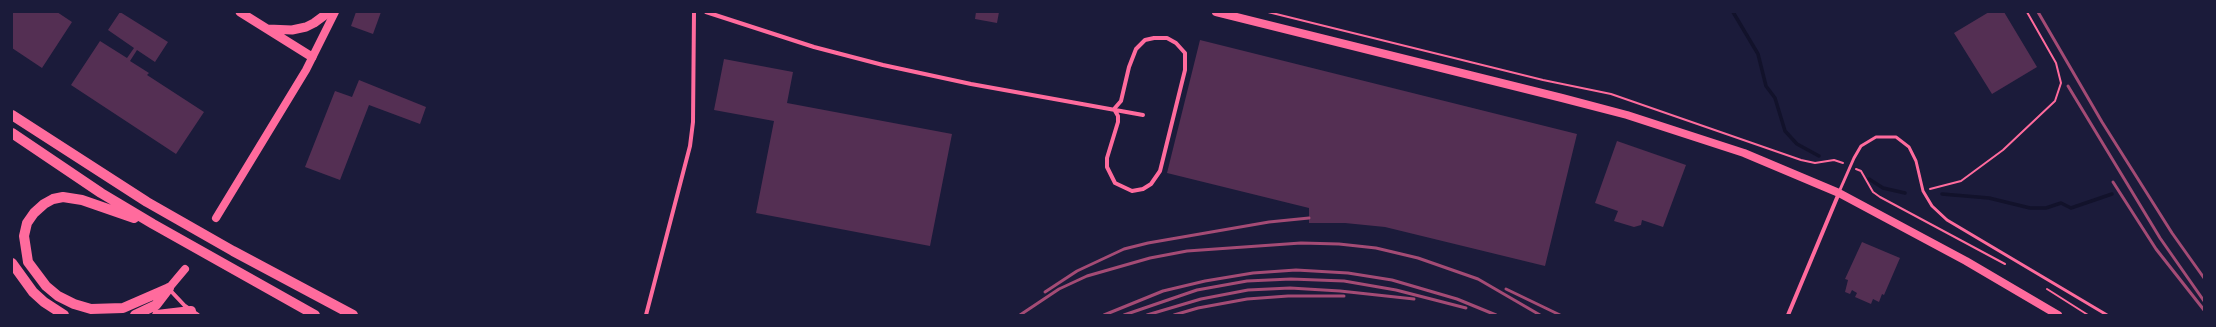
<!DOCTYPE html>
<html>
<head>
<meta charset="utf-8">
<style>
  body { margin:0 }
  #map { position:relative; width:2216px; height:327px; overflow:hidden; background:#1b1b3a; font-family:"Public Sans",sans-serif }
  canvas { display:block }
  .frame { position:absolute; inset:0; border:13px solid #1b1b3a; pointer-events:none }
</style>
</head>
<body>
<div id="map">
<canvas width="2216" height="327"></canvas>
<div class="frame"></div>
</div>
<script>
const g = document.querySelector('canvas').getContext('2d');
g.lineJoin = 'round';
function toPath(rows) {
  const path = new Path2D();
  for (const r of rows) {
    path.moveTo(r[0], r[1]);
    for (let i = 2; i < r.length; i += 2) path.lineTo(r[i], r[i + 1]);
  }
  return path;
}
function strokePath(path, color, width, dash) {
  g.strokeStyle = color;
  g.lineWidth = width;
  g.lineCap = dash ? 'butt' : 'round';
  g.setLineDash(dash || []);
  g.stroke(path);
}
function fill(path, color) {
  g.fillStyle = color;
  g.fill(path, 'evenodd');
}
strokePath(toPath([
  [1733,12,1758,54,1766,86,1775,98,1785,131,1797,144,1819,156],
  [1869,179,1883,188,1905,193],
  [1942,194,1989,198,2030,208,2046,208,2061,203,2071,208,2112,194]
]), '#12122b', 3.5);
fill(toPath([
  [12,12,57,12,72,22,42,68,12,48],
  [120,12,168,42,155,62,137,50,130,61,149,73,147,75,204,112,176,154,71,85,100,41,127,58,134,48,108,30],
  [356,12,381,12,373,34,351,26],
  [976,12,999,12,997,23,975,19],
  [1989,12,2004,12,2037,67,1992,94,1954,33],
  [1200,40,1577,134,1545,266,1385,227,1345,223,1309,223,1309,208,1167,173],
  [724,59,793,72,787,103,952,134,930,246,756,213,774,121,714,110],
  [359,80,426,107,420,124,369,105,340,180,305,167,335,91,352,97],
  [1617,141,1686,165,1663,227,1642,220,1641,225,1634,227,1614,221,1618,211,1595,203],
  [1862,242,1900,258,1884,295,1882,294,1879,302,1873,299,1871,304,1855,297,1857,293,1852,290,1850,294,1845,292,1848,280,1845,279]
]), '#542f53');
strokePath(toPath([
  [1268,12,1543,80,1611,94,1801,160,1815,163,1834,160,1843,163],
  [1856,169,1861,171,1873,192,1880,197,2005,264],
  [1930,189,1961,181,2003,150,2055,101,2061,83,2056,63,2027,12],
  [2047,289,2088,315]
]), '#ff6b9d', 2);
strokePath(toPath([
  [1839,192,1854,158,1861,146,1876,137,1896,137,1909,147,1916,161,1923,191,1932,206,1947,220,2107,315]
]), '#ff6b9d', 3);
strokePath(toPath([
  [706,12,814,47,883,65,971,84,1143,115],
  [1154,38,1167,38,1176,43,1185,53,1185,70,1160,171,1151,184,1143,189,1132,191,1115,183,1107,167,1107,158,1118,122,1118,116,1114,109,1121,101,1129,67,1136,49,1145,40,1154,38],
  [169,289,185,306,198,315],
  [646,315,690,146,693,122,694,12],
  [1788,315,1839,193]
]), '#ff6b9d', 4);
strokePath(toPath([
  [1216,12,1562,98,1627,115,1744,153,1839,193,1966,261,2058,315],
  [216,218,306,70,335,12],
  [169,288,185,269]
]), '#ff6b9d', 8);
strokePath(toPath([
  [240,12,312,57],
  [268,29,292,30,306,27,314,23,329,12]
]), '#ff6b9d', 9);
strokePath(toPath([
  [12,115,147,202,233,251,353,315],
  [12,133,101,193,153,224,315,315],
  [134,218,82,200,63,197,53,199,44,204,34,213,27,223,24,236,28,262,46,286,58,296,74,304,91,309,123,308,169,288],
  [12,263,33,292,44,302,64,315],
  [135,315,156,305,169,288],
  [157,315,191,311]
]), '#ff6b9d', 10);
strokePath(toPath([
  [2038,12,2102,122,2172,233,2204,278],
  [2068,86,2160,238,2204,301],
  [2113,182,2156,249,2204,310],
  [1506,289,1560,315],
  [1045,292,1077,271,1124,249,1148,243,1269,222,1309,218],
  [1020,315,1059,289,1087,276,1150,258,1187,251,1301,243,1339,244,1376,248,1418,258,1478,279,1540,315],
  [1104,315,1163,291,1205,281,1253,273,1296,270,1348,273,1392,280,1457,299,1496,315],
  [1124,315,1197,290,1247,281,1291,279,1344,281,1396,290,1466,308],
  [1147,315,1201,299,1248,290,1290,288,1340,291,1414,299],
  [1174,315,1198,308,1247,299,1288,296,1344,296]
]), '#a44b75', 3);
</script>
</body>
</html>
